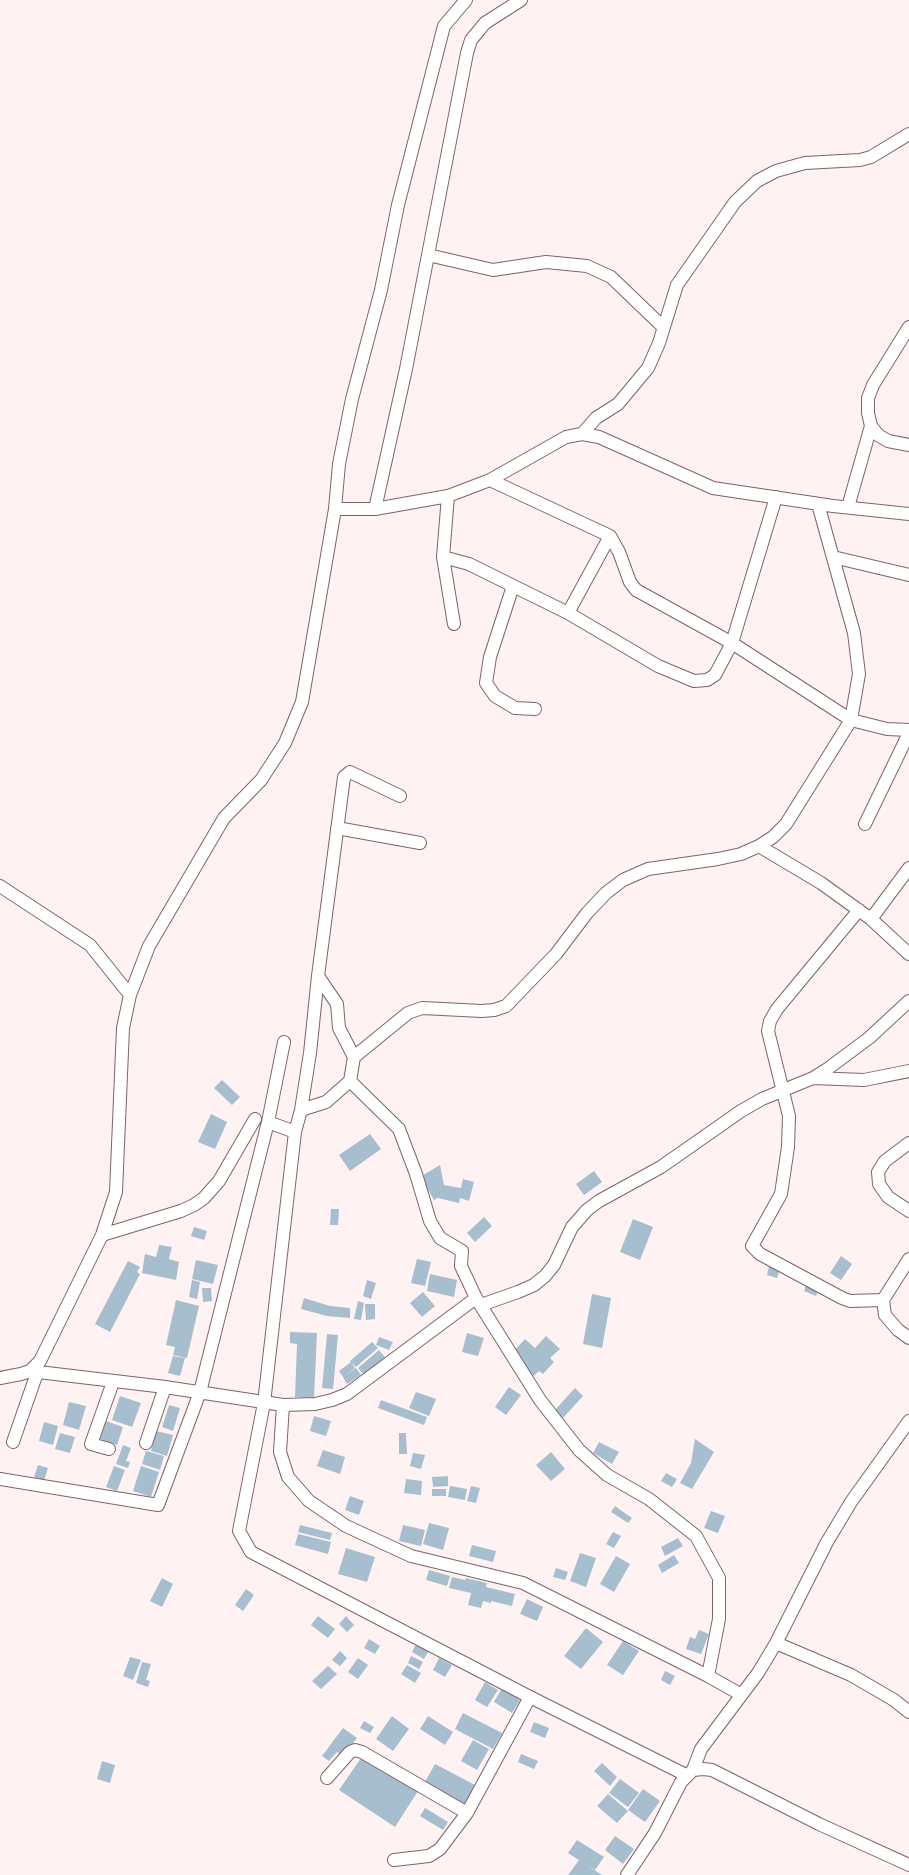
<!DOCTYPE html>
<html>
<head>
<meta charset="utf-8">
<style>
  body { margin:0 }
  canvas { display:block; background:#fff2f3 }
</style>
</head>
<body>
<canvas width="909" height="1875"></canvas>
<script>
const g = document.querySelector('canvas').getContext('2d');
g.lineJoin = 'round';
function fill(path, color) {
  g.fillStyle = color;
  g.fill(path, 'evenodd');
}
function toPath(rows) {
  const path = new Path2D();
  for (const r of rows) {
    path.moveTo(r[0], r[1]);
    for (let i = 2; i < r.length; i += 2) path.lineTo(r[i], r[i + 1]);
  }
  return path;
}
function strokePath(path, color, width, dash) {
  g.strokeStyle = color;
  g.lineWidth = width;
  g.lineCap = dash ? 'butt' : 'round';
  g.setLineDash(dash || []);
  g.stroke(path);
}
fill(toPath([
  [222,1080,240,1097,232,1105,214,1088],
  [211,1114,227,1122,215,1149,198,1142],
  [370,1134,381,1149,350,1171,339,1155],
  [440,1165,444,1185,461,1188,463,1179,474,1182,469,1201,460,1198,459,1203,438,1198,439,1197,434,1200,420,1177],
  [594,1171,602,1182,584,1195,576,1184],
  [331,1209,339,1209,338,1225,330,1225],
  [484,1217,492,1226,475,1242,467,1233],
  [633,1219,653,1227,640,1260,620,1252],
  [194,1227,207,1231,204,1240,191,1236],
  [159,1245,172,1247,169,1259,179,1262,176,1280,142,1273,145,1254,156,1257],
  [841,1256,852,1264,841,1280,830,1273],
  [417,1259,431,1262,425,1286,411,1283],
  [196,1260,218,1265,213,1284,192,1279],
  [128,1261,140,1267,137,1272,140,1274,110,1332,95,1324],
  [769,1266,780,1269,777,1278,767,1275],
  [430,1274,457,1280,454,1297,427,1291],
  [192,1280,200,1282,197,1299,189,1297],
  [367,1280,376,1283,371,1299,363,1296],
  [807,1282,819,1288,816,1296,804,1291],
  [202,1288,211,1288,212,1301,203,1302],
  [423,1292,435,1306,422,1317,410,1303],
  [592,1294,611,1298,602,1348,583,1344],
  [304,1298,330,1306,350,1308,350,1318,327,1316,301,1309],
  [176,1300,199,1306,187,1358,173,1355,175,1347,166,1345],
  [358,1301,364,1303,361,1320,354,1319],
  [365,1304,375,1304,375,1319,366,1320],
  [290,1332,317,1333,314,1398,295,1397,297,1344,290,1343],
  [467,1333,484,1338,478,1356,462,1352],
  [327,1334,338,1335,333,1389,322,1388],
  [546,1336,560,1349,550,1358,554,1362,543,1374,539,1371,534,1376,521,1363,523,1360,514,1351,525,1339,535,1348],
  [379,1337,393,1342,389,1350,376,1345],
  [372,1342,378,1348,356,1367,350,1361],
  [379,1350,385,1357,364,1375,358,1368],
  [173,1356,185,1358,180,1376,168,1373],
  [351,1362,355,1368,343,1377,339,1371],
  [356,1368,361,1375,347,1384,343,1377],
  [509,1387,521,1395,506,1415,495,1407],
  [575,1388,583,1396,562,1419,554,1411],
  [416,1392,436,1399,429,1416,409,1408],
  [120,1396,141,1403,132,1427,112,1420],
  [381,1400,427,1417,424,1425,378,1408],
  [69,1402,86,1406,79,1430,63,1425],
  [169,1405,180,1408,173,1431,162,1427],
  [314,1416,331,1421,326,1436,310,1431],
  [106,1421,123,1427,117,1445,100,1439],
  [44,1422,58,1426,53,1445,39,1441],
  [156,1431,173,1435,167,1456,151,1451],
  [60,1433,75,1437,70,1453,55,1449],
  [399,1433,406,1433,407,1454,399,1454],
  [695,1439,714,1452,692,1489,680,1483,691,1463],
  [599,1442,619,1452,612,1464,593,1453],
  [123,1445,131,1448,126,1461,130,1462,128,1468,116,1464],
  [323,1450,345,1457,340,1474,317,1466],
  [146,1451,164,1456,160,1470,142,1464],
  [551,1452,565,1469,551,1481,536,1465],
  [413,1453,425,1455,421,1469,410,1466],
  [38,1465,48,1468,44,1480,34,1477],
  [114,1466,125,1470,117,1491,106,1487],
  [141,1466,159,1472,151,1497,133,1491],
  [666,1473,677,1479,672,1487,661,1481],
  [448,1476,448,1486,433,1487,432,1477],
  [406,1479,422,1481,421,1495,404,1493],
  [450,1486,467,1489,465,1500,448,1497],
  [471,1486,480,1488,476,1503,467,1501],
  [432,1489,446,1489,446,1496,432,1496],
  [350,1496,364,1501,359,1515,345,1510],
  [615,1506,632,1518,628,1523,611,1512],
  [711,1511,725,1516,718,1533,704,1528],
  [429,1523,449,1528,443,1550,423,1544],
  [300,1525,332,1533,330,1540,298,1532],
  [403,1525,425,1530,421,1546,399,1541],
  [613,1532,621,1536,614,1548,606,1544],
  [298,1534,331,1542,328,1554,295,1545],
  [678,1538,683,1546,665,1556,661,1547],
  [472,1545,496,1551,493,1562,469,1556],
  [346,1548,375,1557,367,1582,338,1574],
  [580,1553,596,1558,586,1587,570,1581],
  [674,1555,679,1563,662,1573,658,1565],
  [616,1556,630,1564,614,1592,600,1584],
  [556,1568,568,1572,565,1580,553,1577],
  [429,1570,450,1576,447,1586,426,1580],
  [452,1577,465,1580,466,1578,487,1583,486,1587,515,1594,512,1606,491,1601,491,1603,483,1601,481,1608,468,1605,471,1593,449,1588],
  [162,1578,173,1584,162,1607,150,1601],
  [246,1589,254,1595,243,1611,235,1605],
  [527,1599,543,1607,537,1621,520,1614],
  [318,1616,335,1629,328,1638,311,1625],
  [346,1616,354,1625,347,1632,339,1624],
  [586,1628,603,1642,581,1669,564,1656],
  [699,1630,709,1634,701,1654,686,1649,690,1637,695,1639],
  [369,1639,380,1646,375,1654,364,1648],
  [623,1641,639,1651,623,1675,607,1665],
  [417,1642,430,1649,424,1659,412,1652],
  [340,1651,347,1658,340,1666,332,1660],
  [411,1656,423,1662,419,1669,408,1663],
  [130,1657,141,1660,133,1680,123,1676],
  [358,1658,368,1665,358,1679,348,1672],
  [439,1658,452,1665,445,1677,433,1670],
  [142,1662,151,1664,146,1680,150,1681,148,1687,136,1683],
  [407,1665,421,1673,415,1683,401,1674],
  [328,1666,337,1674,321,1689,312,1681],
  [665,1671,675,1676,670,1685,661,1680],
  [485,1682,498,1690,487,1707,475,1700],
  [502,1688,520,1700,512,1713,494,1702],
  [463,1713,502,1733,493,1749,455,1729],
  [392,1716,409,1729,393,1751,376,1739],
  [428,1716,453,1732,445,1745,420,1729],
  [364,1721,374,1727,370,1733,360,1728],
  [534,1722,549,1728,545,1738,530,1732],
  [343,1728,357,1738,343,1756,337,1752,329,1761,322,1756],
  [473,1740,489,1749,477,1770,461,1761],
  [521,1754,538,1761,534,1769,518,1762],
  [363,1755,418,1791,395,1827,339,1790],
  [102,1761,115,1765,110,1783,97,1779],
  [602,1763,617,1777,610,1786,594,1771],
  [435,1764,475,1785,465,1804,425,1782],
  [620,1779,639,1793,628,1807,609,1793],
  [643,1789,660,1801,645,1822,628,1810],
  [608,1794,628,1811,617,1823,597,1806],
  [425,1808,448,1822,443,1830,420,1816],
  [615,1836,634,1849,623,1864,605,1850],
  [577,1840,604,1857,595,1870,585,1864,602,1875,568,1875,579,1860,568,1853]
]), '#a7bece');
const street = toPath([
  [428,255,493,270,546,262,587,266,611,277,663,327],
  [909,327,873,385,868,398,868,413,871,426,878,435,888,441,909,445],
  [582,434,596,418,618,404,648,368,659,343,677,285,735,202,757,181,776,171,805,163,860,160,871,157,909,134],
  [490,480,610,536,619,552,630,582,636,590,732,643,851,720,887,729,909,730],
  [448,496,443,557,469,564,568,613,658,666,694,681,707,680,715,675,732,643,776,497],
  [848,507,871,426],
  [335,509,375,509,448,496,490,480,566,437,582,434,599,437,713,488,833,506,909,514],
  [375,509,406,369,467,53,471,40,485,23,521,0],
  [443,557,454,624],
  [833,557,909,575],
  [513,586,490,657,486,683,495,696,515,708,535,709],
  [568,613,610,536],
  [400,796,350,772,344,777,318,976,310,1053,301,1110,295,1132,264,1403,239,1531,251,1552,530,1697,686,1775],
  [865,824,909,733],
  [337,828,420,843],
  [759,846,821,883,871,919,909,954],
  [0,886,90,945,130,995],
  [859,910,777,1009,770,1021,768,1031,789,1116,788,1147,781,1194,752,1246,760,1254,842,1298,850,1301,883,1300],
  [871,919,909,868],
  [318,976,337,1004,339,1028,354,1057,350,1081,399,1129,416,1174,430,1221,440,1238,462,1251,461,1266,476,1298,540,1400,579,1450,607,1475,649,1499,696,1536,719,1578,719,1619,708,1676],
  [354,1057,408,1013,422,1008,482,1011,494,1010,506,1006,556,954,587,913,606,893,623,880,648,869,718,859,741,854,759,846,773,837,786,824,851,720,859,674,854,633,818,504],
  [813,1078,864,1080,909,1071],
  [301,1110,326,1102,350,1081],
  [268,1122,295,1132],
  [909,1143,885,1161,878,1172,879,1184,888,1197,909,1211],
  [102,1235,181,1211,194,1205,204,1198,219,1181,255,1119],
  [909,1259,883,1300,885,1315,898,1330,909,1338],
  [481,1305,518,1292,534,1285,545,1276,554,1265,572,1227,587,1210,599,1201,661,1167,741,1111,762,1099,813,1078,826,1070,869,1038,909,1001],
  [30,1371,165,1387,283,1405,315,1404,332,1400,347,1394,476,1298],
  [0,1378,21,1374,30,1371,40,1361,102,1235,116,1192,123,1028,130,995,149,946,224,818,261,780,285,743,302,702,335,509,339,464,352,399,381,290,398,205,444,26,466,0],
  [283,1405,280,1452,288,1477,309,1501,346,1526,411,1556,523,1583,708,1676,740,1694],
  [13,1442,37,1373],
  [146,1443,165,1387],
  [109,1449,91,1444,113,1382],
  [0,1479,158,1505,200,1392,268,1122,284,1042],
  [776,1643,851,1675,894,1700,909,1712],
  [693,1770,701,1749,758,1673,776,1643,827,1542,851,1502,909,1421],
  [327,1778,350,1752,355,1750,362,1752,467,1813],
  [394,1860,429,1856,440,1849,467,1813,530,1697],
  [627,1875,655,1833,681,1782,693,1770,703,1769,712,1770,819,1824,909,1865]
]);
strokePath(street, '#7d6466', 14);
strokePath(street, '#fff', 12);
</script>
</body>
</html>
